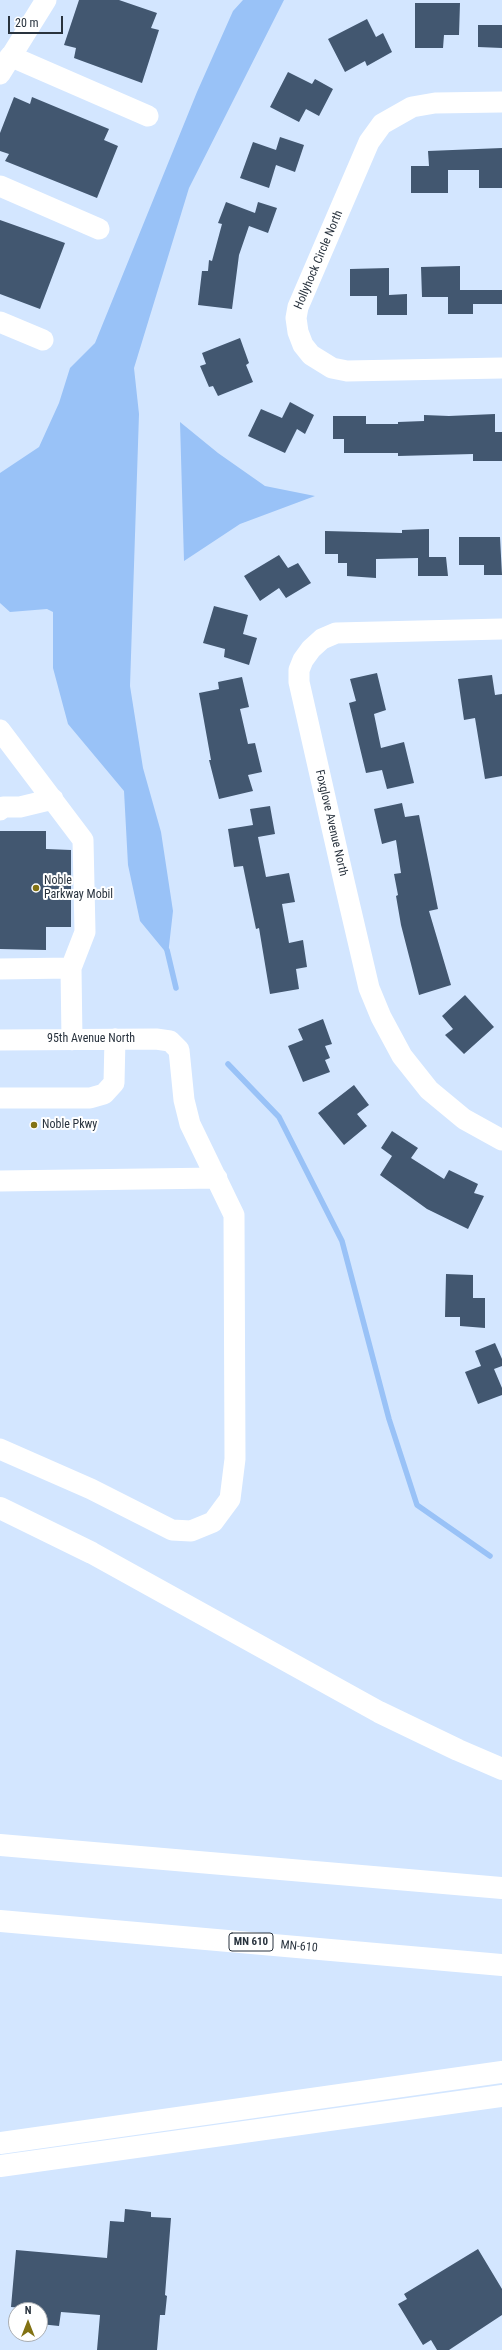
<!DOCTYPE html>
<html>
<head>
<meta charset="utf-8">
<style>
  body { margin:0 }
  #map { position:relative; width:502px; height:2350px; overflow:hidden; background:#d3e6ff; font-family:"Roboto Condensed",sans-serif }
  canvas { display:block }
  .north { position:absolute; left:8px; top:2302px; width:40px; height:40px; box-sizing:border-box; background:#fff; border:1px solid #a9adb2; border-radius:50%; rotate:0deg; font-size:11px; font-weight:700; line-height:16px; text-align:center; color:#29333e }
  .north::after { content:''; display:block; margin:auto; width:14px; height:18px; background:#827213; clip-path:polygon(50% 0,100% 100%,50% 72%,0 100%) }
  .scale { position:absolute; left:8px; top:16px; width:55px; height:18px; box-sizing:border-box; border:2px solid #29333e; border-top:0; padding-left:5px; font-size:12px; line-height:14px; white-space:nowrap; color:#29333e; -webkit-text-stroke:3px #fff; paint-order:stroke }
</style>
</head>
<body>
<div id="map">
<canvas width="502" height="2350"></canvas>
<div class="north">N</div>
<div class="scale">20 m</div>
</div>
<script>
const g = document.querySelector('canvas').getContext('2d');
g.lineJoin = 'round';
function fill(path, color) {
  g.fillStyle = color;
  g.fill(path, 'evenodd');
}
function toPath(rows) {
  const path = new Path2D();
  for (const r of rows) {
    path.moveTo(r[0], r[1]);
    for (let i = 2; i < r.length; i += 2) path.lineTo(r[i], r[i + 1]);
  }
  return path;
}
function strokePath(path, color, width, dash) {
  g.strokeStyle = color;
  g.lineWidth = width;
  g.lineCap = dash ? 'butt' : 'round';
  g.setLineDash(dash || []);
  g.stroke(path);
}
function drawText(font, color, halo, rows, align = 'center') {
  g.font = font + ' "Roboto Condensed",sans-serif';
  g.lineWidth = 4;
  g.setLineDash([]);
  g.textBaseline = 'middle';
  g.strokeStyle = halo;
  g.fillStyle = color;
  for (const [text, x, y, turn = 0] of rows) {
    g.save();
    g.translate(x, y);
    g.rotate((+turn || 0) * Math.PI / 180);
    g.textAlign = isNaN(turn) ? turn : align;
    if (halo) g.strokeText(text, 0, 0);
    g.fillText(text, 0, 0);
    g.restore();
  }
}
fill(toPath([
  [243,0,284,0,189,188,134,368,139,414,130,686,143,768,161,832,173,911,168,955,140,921,128,865,124,791,68,724,53,668,53,612,47,609,10,612,0,603,0,473,39,447,59,403,70,368,95,343,197,92,233,11],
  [180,422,218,453,265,486,315,496,240,524,184,561]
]), '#99c2f7');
strokePath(toPath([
  [167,950,176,988],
  [228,1064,279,1117,342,1241,389,1419,417,1505,490,1556]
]), '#99c2f7', 5.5);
fill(toPath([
  [79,0,119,0,157,13,151,28,159,30,142,83,74,58,76,48,64,45],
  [415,3,460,3,459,35,444,35,443,48,415,48],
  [367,19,376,37,383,33,392,52,367,66,365,61,345,72,328,39],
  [478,25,502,25,502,48,478,47],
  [288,72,312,84,315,79,333,89,319,116,306,109,299,122,270,107],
  [14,97,30,104,32,97,109,129,104,140,118,146,97,198,5,161,9,154,0,151,0,133],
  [280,137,304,145,295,172,276,165,269,188,240,178,253,142,276,150],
  [502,148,502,188,479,188,479,170,448,170,448,193,411,193,411,166,429,166,428,151],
  [226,202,255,213,258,202,277,208,268,233,249,226,239,255,232,309,198,305,202,271,208,271,209,260,212,261,222,224,218,223],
  [0,220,65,243,40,309,0,294],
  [460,266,460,290,502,290,502,304,473,304,473,314,448,314,448,297,422,297,421,267],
  [389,268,389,295,407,294,407,315,377,315,377,296,350,296,350,269],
  [240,338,249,363,246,365,253,382,218,396,213,386,209,387,200,366,206,364,202,353],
  [290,402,314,415,305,434,297,429,285,453,248,436,261,409,282,418],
  [495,414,495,432,502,432,502,461,473,461,473,454,398,456,398,453,344,453,344,439,333,439,333,416,366,416,366,424,398,424,398,422,424,421,424,415,449,416],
  [429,529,429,557,446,557,448,576,418,576,418,558,376,559,376,578,347,576,347,563,338,563,338,554,325,554,325,531,402,533,402,530],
  [459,537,500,537,502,575,484,575,484,565,459,565],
  [279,555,288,568,298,563,311,583,286,598,279,588,260,601,244,576],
  [214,606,248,615,243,634,257,638,249,665,224,657,225,649,203,643],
  [377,673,386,710,374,714,381,748,404,742,414,783,387,789,382,770,366,773,349,703,356,701,350,679],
  [492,675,495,695,502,694,502,776,485,779,475,718,464,720,458,679],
  [242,677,249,707,240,709,248,744,255,743,262,772,248,775,253,791,219,799,209,760,211,760,199,693,219,689,218,682],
  [402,803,405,817,419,815,438,909,429,911,451,985,419,995,401,925,396,896,398,895,394,874,401,873,396,840,382,844,374,809],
  [270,806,275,834,258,837,266,877,289,873,295,902,282,904,289,943,303,940,307,967,296,969,299,989,270,994,259,928,256,929,243,866,234,867,228,829,253,825,250,809],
  [0,831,46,831,46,849,71,850,71,927,46,927,46,950,0,949],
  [465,995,494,1027,464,1054,445,1035,453,1029,442,1016],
  [323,1019,332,1044,325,1046,330,1058,325,1060,330,1072,303,1082,288,1046,303,1040,298,1029],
  [354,1085,369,1105,357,1114,367,1126,344,1145,318,1113],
  [392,1131,418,1148,411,1158,444,1179,449,1170,478,1184,474,1193,484,1196,468,1229,427,1209,380,1175,392,1156,381,1148],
  [446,1274,473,1275,473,1298,485,1298,485,1328,460,1326,460,1317,445,1317],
  [495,1343,502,1359,502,1366,494,1369,502,1388,502,1395,478,1404,465,1372,481,1366,475,1351],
  [125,2209,151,2212,151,2217,171,2218,165,2295,167,2296,165,2315,160,2315,157,2350,97,2350,100,2315,61,2312,59,2326,40,2324,40,2310,25,2310,25,2308,11,2307,16,2250,107,2258,110,2221,124,2222],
  [478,2249,502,2289,502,2315,449,2350,437,2350,431,2340,423,2345,398,2304,407,2299,404,2294]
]), '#425770');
strokePath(toPath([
  [10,56,148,116],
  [0,74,46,0],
  [502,102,435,103,412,107,382,124,369,142,298,307,296,318,298,332,303,345,311,355,332,368,347,371,502,368],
  [0,186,99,229],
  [0,322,43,340],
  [502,629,336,633,322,639,311,649,303,660,299,670,299,682,344,881,369,988,381,1017,402,1056,429,1090,464,1119,502,1140],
  [0,730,83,840,85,932,71,968,72,1040],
  [0,810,3,807,20,807,53,799],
  [0,969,71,968],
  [0,1040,156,1039,170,1041,179,1050,184,1100,190,1124,234,1215,235,1459,230,1499,213,1522,191,1531,172,1530,91,1489,0,1449],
  [0,1098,90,1098,104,1094,114,1083,115,1039],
  [0,1181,217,1178]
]), '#fff', 21);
strokePath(toPath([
  [0,1508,92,1553,379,1712,458,1750,502,1769],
  [0,1845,502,1888],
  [0,1921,502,1965],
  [0,2143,502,2072],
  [0,2166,502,2096]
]), '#fff', 22);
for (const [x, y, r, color] of [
  [36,888,4,"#827213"],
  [34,1125,4,"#827213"]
]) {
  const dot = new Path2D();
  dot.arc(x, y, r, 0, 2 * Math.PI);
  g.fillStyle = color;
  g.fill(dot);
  strokePath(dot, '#fff', 1.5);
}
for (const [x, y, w] of [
  [251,1942,44]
]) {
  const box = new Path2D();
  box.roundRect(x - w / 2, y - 9, w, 18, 3);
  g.fillStyle = '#fff';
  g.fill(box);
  strokePath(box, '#29333e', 1);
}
drawText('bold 11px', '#29333e', null, [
  ["MN 610",251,1942]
]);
drawText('12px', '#29333e', '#fff', [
  ["Hollyhock Circle North",319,260,-67],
  ["Foxglove Avenue North",331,823,77],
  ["95th Avenue North",91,1039],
  ["MN-610",299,1947,5]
]);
drawText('12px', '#29333e', '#fff', [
  ["Noble",44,881],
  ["Parkway Mobil",44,895],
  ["Noble Pkwy",42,1125]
], 'left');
</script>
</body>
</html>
